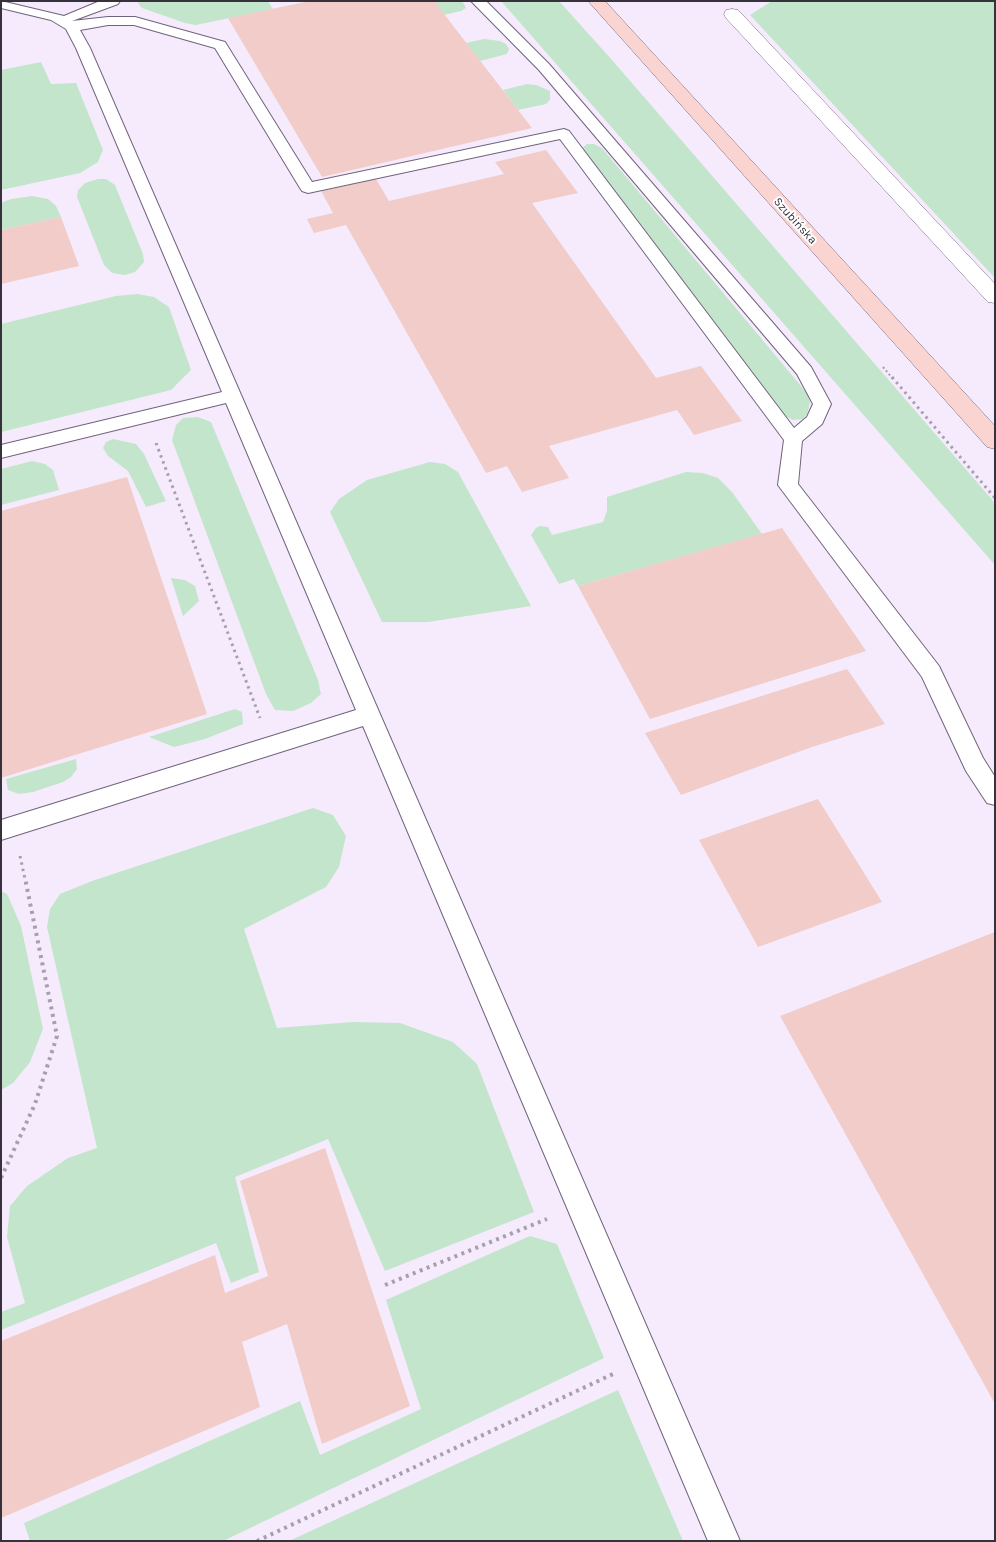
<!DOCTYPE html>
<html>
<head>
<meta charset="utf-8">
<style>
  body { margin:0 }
  #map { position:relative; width:996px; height:1542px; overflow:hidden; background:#f5ebfc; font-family:Karla,sans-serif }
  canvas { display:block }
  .frame { position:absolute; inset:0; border:2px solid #37313c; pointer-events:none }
</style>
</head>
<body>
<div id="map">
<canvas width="996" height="1542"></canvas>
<div class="frame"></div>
</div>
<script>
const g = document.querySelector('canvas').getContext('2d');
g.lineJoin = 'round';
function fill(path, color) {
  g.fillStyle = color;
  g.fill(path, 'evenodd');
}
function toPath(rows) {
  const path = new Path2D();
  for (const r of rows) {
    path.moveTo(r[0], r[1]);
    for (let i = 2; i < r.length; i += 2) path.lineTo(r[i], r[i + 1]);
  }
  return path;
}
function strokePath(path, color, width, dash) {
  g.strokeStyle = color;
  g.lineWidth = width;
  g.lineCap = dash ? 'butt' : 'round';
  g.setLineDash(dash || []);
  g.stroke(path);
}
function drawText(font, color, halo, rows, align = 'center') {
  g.font = font + ' Karla,sans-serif';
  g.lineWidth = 4;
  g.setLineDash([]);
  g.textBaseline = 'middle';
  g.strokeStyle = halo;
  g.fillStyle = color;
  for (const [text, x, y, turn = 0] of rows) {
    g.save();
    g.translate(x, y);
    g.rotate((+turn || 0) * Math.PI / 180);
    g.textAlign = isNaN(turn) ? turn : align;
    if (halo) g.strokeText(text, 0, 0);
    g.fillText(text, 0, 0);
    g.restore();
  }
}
fill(toPath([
  [140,1,268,1,273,9,196,25,185,23,142,8,138,3],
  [434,1,462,1,466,8,461,11,444,15],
  [501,1,559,1,612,60,995,503,995,565],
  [772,1,995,1,995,278,750,15],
  [484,39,500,41,506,44,509,49,507,54,480,61,466,43],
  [41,62,51,84,76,83,103,150,98,162,80,173,1,190,1,70],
  [527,84,536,85,550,91,550,100,546,104,518,110,503,90],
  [587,144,594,144,602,148,806,392,810,401,808,412,803,419,793,420,785,416,769,396,582,151,582,148],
  [98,179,106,179,115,185,143,254,144,262,135,272,125,275,112,273,104,265,77,197,78,190,85,183],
  [32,196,48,199,56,206,61,217,1,230,1,203,11,199],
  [138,294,154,297,169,307,191,370,171,390,1,432,1,324,116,296],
  [198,417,211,422,318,680,321,694,311,703,293,711,275,710,266,694,172,440,176,425,183,418],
  [113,439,136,444,144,454,166,501,146,507,128,471,108,456,103,448,106,442],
  [32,461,45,464,53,470,59,490,1,505,1,469],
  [430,462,445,464,458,472,531,606,428,622,382,622,330,512,339,499,367,480],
  [686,472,703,473,718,478,732,492,762,534,578,586,574,579,559,584,531,535,536,528,540,526,548,527,552,535,603,522,607,511,607,497],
  [171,578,185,580,195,586,199,601,183,616],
  [235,709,242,712,243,724,205,739,174,747,149,737],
  [76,759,77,769,71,777,63,782,33,792,19,794,8,790,6,779],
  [313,808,333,815,346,836,339,867,326,887,244,929,277,1028,353,1022,400,1023,453,1042,477,1064,534,1212,385,1271,328,1139,235,1177,259,1272,231,1283,216,1243,1,1330,1,1312,25,1303,7,1237,10,1206,27,1186,68,1158,97,1148,47,927,50,909,60,894,92,881],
  [1,891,7,894,21,926,43,1029,30,1062,13,1083,1,1090],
  [530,1236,557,1244,604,1358,223,1541,30,1541,24,1523,300,1401,320,1455,421,1409,386,1300],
  [618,1390,683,1541,289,1541,389,1495]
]), '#c3e5cb');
fill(toPath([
  [310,1,434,1,532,128,322,177,228,18],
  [546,150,578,193,532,203,656,378,701,366,742,421,694,435,677,410,549,446,569,478,522,492,507,466,486,473,346,225,314,233,307,219,333,213,321,191,376,179,389,201,504,174,495,162],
  [61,217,79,266,1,284,1,230],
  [127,477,207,714,1,778,1,511],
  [782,528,866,651,650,719,578,586],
  [847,669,885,724,809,748,681,795,645,733],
  [818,799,882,902,758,947,699,840],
  [995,932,995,1404,780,1016],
  [325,1148,410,1406,322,1444,287,1324,242,1342,260,1407,1,1518,1,1341,215,1255,225,1293,268,1276,240,1181]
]), '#f1ccc8');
const service = toPath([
  [1,1,64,16,100,1,120,1,118,4,72,21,108,17,135,17,225,42,312,182,564,129,569,131,794,428,807,417,813,404,797,374,539,70,471,1,486,1,549,64,811,367,831,404,822,424,802,441,798,484,939,666,983,758,995,777,995,805,987,803,966,771,922,677,778,485,784,440,560,139,308,193,302,191,300,188,215,48,134,25,108,25,80,30,90,48,740,1541,708,1541,363,726,1,840,1,820,356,710,226,403,1,458,1,445,222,392,76,48,66,29,51,20,1,8,1,1]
]);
const minor = toPath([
  [732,9,738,10,995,284,995,303,988,302,726,18,724,14,726,10,732,9]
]);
const secondary = toPath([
  [588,1,605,1,995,426,995,449,987,447,588,1]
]);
strokePath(service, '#71637c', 2);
strokePath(minor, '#71637c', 1);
strokePath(secondary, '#71637c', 1);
strokePath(toPath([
  [883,367,893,379]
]), '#a79fae', 2, [2, 2.5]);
strokePath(toPath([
  [892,377,995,498],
  [156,443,260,718],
  [20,856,25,879]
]), '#a79fae', 3, [2.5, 4]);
strokePath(toPath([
  [1,1178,35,1104,57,1036,25,878],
  [385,1285,547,1219],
  [257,1541,613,1374]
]), '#a79fae', 4, [3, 4.5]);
fill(service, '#fff');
fill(minor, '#fff');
fill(secondary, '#fad4d0');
drawText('12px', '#37313c', '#fff', [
  ["Szubińska",795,221,48]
]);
</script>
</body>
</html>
